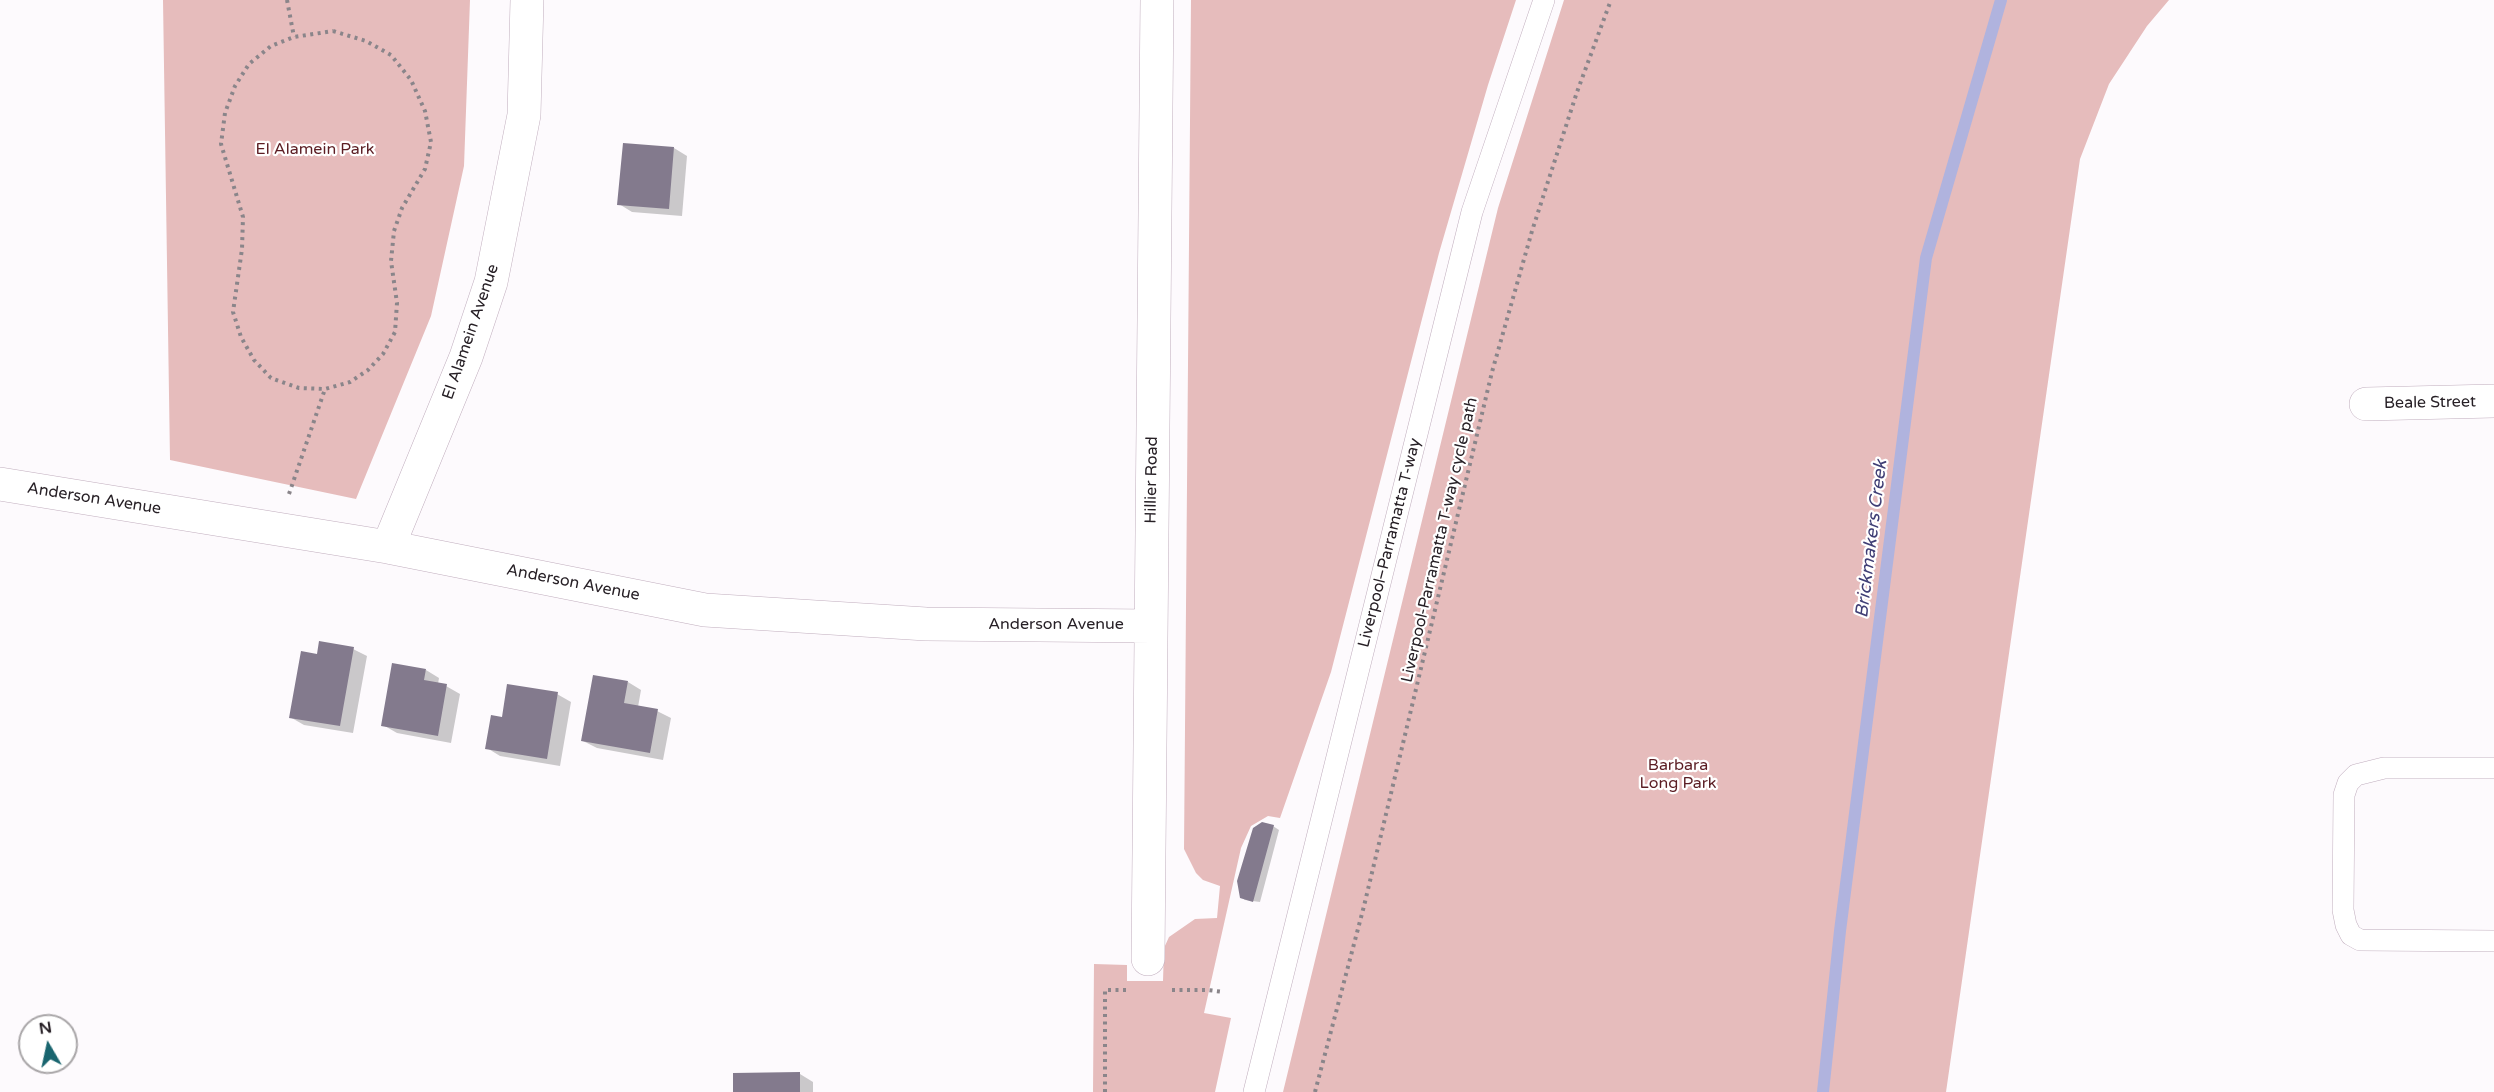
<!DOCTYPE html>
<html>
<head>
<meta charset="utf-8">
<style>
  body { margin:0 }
  #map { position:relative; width:2494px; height:1092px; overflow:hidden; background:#fdfafd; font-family:"Varela Round",sans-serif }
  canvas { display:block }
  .north { position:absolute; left:18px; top:1014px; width:60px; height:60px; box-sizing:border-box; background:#fff; border:2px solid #a9a6a8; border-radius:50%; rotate:351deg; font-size:16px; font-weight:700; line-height:24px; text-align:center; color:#272026 }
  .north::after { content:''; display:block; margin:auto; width:21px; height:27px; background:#19656f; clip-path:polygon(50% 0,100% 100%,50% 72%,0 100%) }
</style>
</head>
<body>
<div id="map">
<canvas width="2494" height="1092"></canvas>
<div class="north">N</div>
</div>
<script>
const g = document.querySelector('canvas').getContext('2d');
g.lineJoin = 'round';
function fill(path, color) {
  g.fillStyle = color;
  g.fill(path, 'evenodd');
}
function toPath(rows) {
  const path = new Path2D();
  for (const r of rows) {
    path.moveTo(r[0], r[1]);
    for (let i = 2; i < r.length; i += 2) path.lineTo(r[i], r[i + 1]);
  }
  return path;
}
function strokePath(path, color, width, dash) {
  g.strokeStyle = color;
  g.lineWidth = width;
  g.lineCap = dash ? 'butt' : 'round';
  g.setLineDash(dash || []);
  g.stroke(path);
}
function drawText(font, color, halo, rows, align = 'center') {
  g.font = font + ' "Varela Round",sans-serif';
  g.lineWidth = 4.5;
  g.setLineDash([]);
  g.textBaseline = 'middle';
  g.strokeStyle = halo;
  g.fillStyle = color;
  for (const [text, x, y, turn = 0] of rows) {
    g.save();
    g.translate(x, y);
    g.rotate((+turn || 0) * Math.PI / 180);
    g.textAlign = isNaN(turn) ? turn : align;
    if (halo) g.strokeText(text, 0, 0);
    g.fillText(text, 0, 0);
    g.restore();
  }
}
fill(toPath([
  [163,0,470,0,464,166,431,316,356,499,170,460],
  [1191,0,1516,0,1488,85,1439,253,1331,672,1280,818,1268,816,1251,826,1241,848,1204,1013,1231,1018,1215,1092,1093,1092,1094,964,1127,965,1127,981,1163,981,1164,948,1169,937,1195,919,1217,918,1220,886,1203,880,1196,873,1184,849],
  [1564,0,2169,0,2147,26,2109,84,2080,159,1946,1092,1283,1092,1498,208]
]), '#e6bcbc');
fill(toPath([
  [674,148,687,156,682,216,632,212,619,204],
  [353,649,367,656,353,733,304,725,290,717,318,655],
  [426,670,439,678,438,684,446,686,460,694,451,743,397,733,383,725],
  [628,682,641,690,638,707,657,711,671,718,663,760,597,748,583,741],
  [557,694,571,702,560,766,500,756,487,748,503,719],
  [1273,826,1279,830,1260,902,1245,900,1241,897],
  [800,1074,813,1082,813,1092,735,1092]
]), '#0003');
strokePath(toPath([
  [1823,1092,1840,931,1926,258,2001,0]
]), '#b0b3de', 12);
fill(toPath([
  [623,143,674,147,669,209,617,205],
  [319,641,354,647,340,726,289,718,301,651,317,654],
  [392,663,426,669,424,680,447,684,438,736,381,726],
  [593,675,628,681,624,703,658,709,650,753,581,741],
  [507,684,558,692,547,759,485,749,491,715,502,717],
  [1262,822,1274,825,1253,902,1240,898,1237,881,1253,828],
  [800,1072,800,1092,733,1092,733,1073]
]), '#837a8d');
const service = toPath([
  [2494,768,2384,768,2356,775,2348,783,2344,795,2343,910,2346,925,2351,935,2360,940,2494,941],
  [1254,1092,1472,212,1544,0]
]);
const minor = toPath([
  [2366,404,2494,401],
  [0,484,388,547,705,610,926,624,1151,626],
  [388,547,466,357,491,282,524,115,527,0],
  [1148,959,1157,0]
]);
strokePath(service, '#c1aebe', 22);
strokePath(minor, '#c1aebe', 34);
strokePath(toPath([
  [287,0,294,37],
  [333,31,366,41,391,55,411,80,425,111,431,142,425,169,402,208,394,231,391,261,397,303,395,332,383,354,368,370,350,382,325,389,299,388,271,378,254,360,241,337,233,312,242,249,243,217,221,144,225,113,235,86,249,64,271,46,294,37,333,31],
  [289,494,325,389],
  [1172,990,1208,990,1223,992],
  [1105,1092,1105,990,1126,990],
  [1315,1092,1364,906,1492,372,1532,231,1577,92,1611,0]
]), '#8a858a', 4, [3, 4.5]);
strokePath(service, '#fff', 21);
strokePath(minor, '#fff', 33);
drawText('16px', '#5b1d23', '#fff', [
  ["El Alamein Park",315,150],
  ["Barbara",1678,766],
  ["Long Park",1678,784]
]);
drawText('16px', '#272026', '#fff', [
  ["El Alamein Avenue",471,332,-71],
  ["Beale Street",2430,403,-1],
  ["Hillier Road",1152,480,-89],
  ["Anderson Avenue",94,499,9],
  ["Liverpool-Parramatta T-way cycle path",1440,540,-77],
  ["Liverpool–Parramatta T-way",1390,543,-76],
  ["Anderson Avenue",573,583,11],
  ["Anderson Avenue",1056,625]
]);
drawText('italic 18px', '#3f3e75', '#fff', [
  ["Brickmakers Creek",1872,539,-83]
]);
</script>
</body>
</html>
